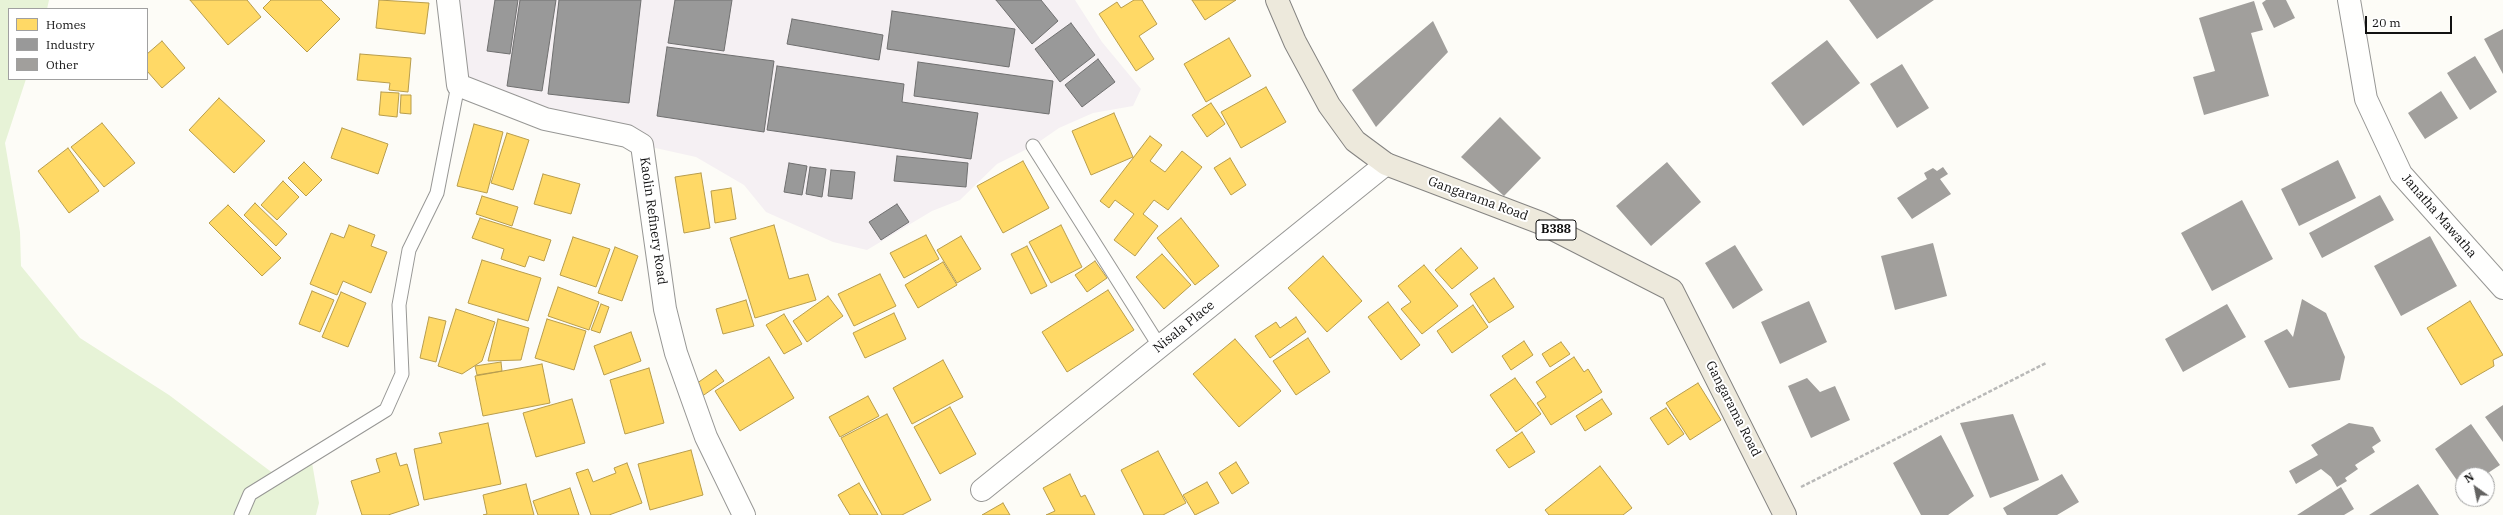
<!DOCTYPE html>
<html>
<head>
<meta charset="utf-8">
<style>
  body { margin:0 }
  #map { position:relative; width:2503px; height:515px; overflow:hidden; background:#fdfcf7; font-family:"IBM Plex Serif",serif }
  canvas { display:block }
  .legend { position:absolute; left:8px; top:8px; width:140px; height:72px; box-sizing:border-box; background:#fff; border:1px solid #a0a0a0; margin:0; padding:5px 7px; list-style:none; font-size:12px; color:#111 }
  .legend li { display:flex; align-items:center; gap:8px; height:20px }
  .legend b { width:20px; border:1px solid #a0a0a0 }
  .north { position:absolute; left:2455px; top:467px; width:40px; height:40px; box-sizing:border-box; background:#fff; border:1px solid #a0a0a0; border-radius:50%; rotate:327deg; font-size:11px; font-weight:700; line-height:16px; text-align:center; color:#111 }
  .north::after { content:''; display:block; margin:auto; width:14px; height:18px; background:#646362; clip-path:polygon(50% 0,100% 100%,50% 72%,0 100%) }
  .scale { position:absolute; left:2365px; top:16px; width:87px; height:18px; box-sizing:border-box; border:2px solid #111; border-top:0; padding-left:5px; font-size:12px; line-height:14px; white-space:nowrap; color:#111; -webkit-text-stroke:3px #fff; paint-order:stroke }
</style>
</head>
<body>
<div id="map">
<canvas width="2503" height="515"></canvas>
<ul class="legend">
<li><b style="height:11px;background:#ffd966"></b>Homes</li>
<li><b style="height:11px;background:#999"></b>Industry</li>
<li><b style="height:11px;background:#a19f9c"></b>Other</li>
</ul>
<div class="north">N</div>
<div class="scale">20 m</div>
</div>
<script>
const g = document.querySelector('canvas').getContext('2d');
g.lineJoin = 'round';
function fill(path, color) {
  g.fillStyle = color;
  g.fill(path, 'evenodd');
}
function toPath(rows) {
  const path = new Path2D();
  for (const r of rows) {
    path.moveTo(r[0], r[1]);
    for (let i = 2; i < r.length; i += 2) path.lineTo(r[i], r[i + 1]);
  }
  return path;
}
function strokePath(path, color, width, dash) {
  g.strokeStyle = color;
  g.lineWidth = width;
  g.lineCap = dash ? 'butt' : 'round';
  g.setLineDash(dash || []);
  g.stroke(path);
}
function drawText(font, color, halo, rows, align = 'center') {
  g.font = font + ' "IBM Plex Serif",serif';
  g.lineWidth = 4;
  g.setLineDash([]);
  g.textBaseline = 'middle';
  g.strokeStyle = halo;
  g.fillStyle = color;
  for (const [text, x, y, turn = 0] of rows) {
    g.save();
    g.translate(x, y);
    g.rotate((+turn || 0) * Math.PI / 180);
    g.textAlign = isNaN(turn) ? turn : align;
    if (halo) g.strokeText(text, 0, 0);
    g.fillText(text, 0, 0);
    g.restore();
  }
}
fill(toPath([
  [448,0,1075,0,1102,42,1141,89,1133,106,1093,113,1059,128,1033,146,997,164,960,200,932,211,867,250,833,242,766,212,744,185,696,157,642,145,458,85]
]), '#f5f0f3');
fill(toPath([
  [0,0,49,0,47,9,9,9,9,79,26,79,5,143,20,232,21,266,80,338,169,395,278,477,311,457,319,503,316,515,0,515]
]), '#e7f3d7');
const homes = toPath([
  [190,0,247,0,261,17,228,45,190,0],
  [271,0,321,0,340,19,307,52,263,8,271,0],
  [379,0,429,3,425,34,376,28,379,0],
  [1134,0,1142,0,1157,24,1139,36,1154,59,1136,71,1099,14,1117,2,1121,8,1134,0],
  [1192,0,1236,0,1205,20,1192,0],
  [1229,38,1251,76,1206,102,1184,64,1229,38],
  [162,41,185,68,162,88,147,71,147,54,162,41],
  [360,54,411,58,408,92,389,90,390,83,357,80,360,54],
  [1266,87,1286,122,1241,148,1221,112,1266,87],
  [381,92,399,93,397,117,379,115,381,92],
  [401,95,411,95,411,114,400,113,401,95],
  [219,98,265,141,234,173,189,130,219,98],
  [1211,103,1225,124,1207,137,1192,115,1211,103],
  [1114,113,1133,157,1091,175,1072,131,1114,113],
  [102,123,135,163,104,187,71,147,102,123],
  [474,124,503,132,487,193,457,186,474,124],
  [342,128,388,144,378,174,331,158,342,128],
  [507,133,529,140,513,190,491,183,507,133],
  [1150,136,1162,145,1150,161,1165,172,1182,151,1202,167,1168,210,1154,200,1143,214,1158,226,1135,256,1114,240,1134,214,1115,200,1109,208,1100,201,1150,136],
  [68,148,99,191,69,213,38,171,68,148],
  [1230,158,1246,185,1231,195,1214,168,1230,158],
  [1023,161,1049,208,1003,233,977,186,1023,161],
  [304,162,322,180,306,196,288,178,304,162],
  [701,173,710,228,684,233,675,177,701,173],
  [543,174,580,184,571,214,534,204,543,174],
  [283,181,299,197,277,220,261,205,283,181],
  [731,188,736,219,715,223,711,191,731,188],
  [482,196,518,207,512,226,476,214,482,196],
  [255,203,287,234,276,246,244,215,255,203],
  [228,205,281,258,262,276,209,223,228,205],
  [480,218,551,240,544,261,529,256,525,267,501,259,504,249,472,238,480,218],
  [1181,218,1219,266,1195,285,1157,238,1181,218],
  [349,225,375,235,371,246,387,252,371,293,343,281,337,295,310,284,331,233,344,238,349,225],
  [774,225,789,279,808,274,816,300,755,318,730,238,774,225],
  [1061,225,1082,267,1051,283,1029,242,1061,225],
  [926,235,939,259,904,278,890,253,926,235],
  [961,236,981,269,957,283,937,250,961,236],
  [573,237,610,249,596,287,560,275,573,237],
  [1027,246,1047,286,1031,294,1011,254,1027,246],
  [615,247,638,256,622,301,598,293,615,247],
  [1461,248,1478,268,1452,289,1435,270,1461,248],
  [1162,254,1191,285,1164,309,1136,277,1162,254],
  [1323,256,1362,301,1327,332,1288,288,1323,256],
  [482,260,541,278,528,321,468,303,482,260],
  [1095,261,1107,278,1087,292,1075,275,1095,261],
  [943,262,957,285,918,308,905,285,943,262],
  [1424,265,1458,306,1422,334,1401,309,1411,302,1398,286,1424,265],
  [880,274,896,306,854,326,838,294,880,274],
  [1494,278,1514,307,1489,323,1470,294,1494,278],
  [558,287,599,302,589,330,548,316,558,287],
  [1108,290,1134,330,1067,372,1042,332,1108,290],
  [312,291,334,300,320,332,299,324,312,291],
  [341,292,366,303,348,347,322,337,341,292],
  [828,296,843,316,807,342,793,321,828,296],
  [746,300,754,326,723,334,716,309,746,300],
  [2470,301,2503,355,2493,360,2494,366,2461,385,2427,328,2470,301],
  [1388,302,1420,345,1401,360,1368,317,1388,302],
  [601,304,609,307,600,333,591,330,601,304],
  [1473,305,1488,327,1452,353,1437,331,1473,305],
  [456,309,495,322,482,361,462,374,438,366,456,309],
  [894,313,906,339,865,358,853,333,894,313],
  [784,314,802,344,784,354,766,325,784,314],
  [429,317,446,321,436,362,420,358,429,317],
  [1296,317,1306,332,1270,358,1255,336,1276,322,1280,328,1296,317],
  [498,319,529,328,521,360,488,361,498,319],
  [547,319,586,331,574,370,535,358,547,319],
  [631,332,641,361,604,375,594,346,631,332],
  [1308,338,1330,372,1296,395,1273,361,1308,338],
  [1235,339,1281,391,1239,427,1193,374,1235,339],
  [1524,341,1533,355,1511,370,1502,356,1524,341],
  [1561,342,1570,354,1550,367,1542,354,1561,342],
  [769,357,794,398,740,431,715,391,769,357],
  [1574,357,1584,372,1588,369,1602,392,1551,425,1537,403,1546,397,1536,382,1574,357],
  [943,360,963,397,912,424,893,388,943,360],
  [501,362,502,371,477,375,475,366,501,362],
  [542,364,550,403,483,416,475,376,542,364],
  [649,368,664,423,625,434,610,380,649,368],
  [716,370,724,381,701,397,693,386,716,370],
  [1515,378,1541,414,1516,432,1490,395,1515,378],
  [1698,383,1721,420,1690,440,1666,403,1698,383],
  [868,396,879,416,840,437,829,417,868,396],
  [572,399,585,443,536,457,523,413,572,399],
  [1602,399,1612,414,1585,431,1576,416,1602,399],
  [950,407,976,454,940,474,914,427,950,407],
  [1666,408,1684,434,1668,445,1650,418,1666,408],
  [887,414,931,500,902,515,882,515,841,438,887,414],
  [488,423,501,484,424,500,414,449,442,443,439,433,488,423],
  [1522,432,1535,452,1509,468,1496,450,1522,432],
  [691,450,703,495,650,510,638,464,691,450],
  [1158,451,1186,503,1163,515,1144,515,1121,470,1158,451],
  [396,453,400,466,407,464,419,505,388,515,362,515,351,481,380,472,376,459,396,453],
  [1236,462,1249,483,1232,494,1219,473,1236,462],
  [627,463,642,503,609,515,591,515,576,473,588,469,593,482,616,473,614,468,627,463],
  [1600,466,1632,508,1623,515,1549,515,1545,510,1600,466],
  [1070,474,1081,497,1085,495,1095,515,1046,515,1055,511,1043,488,1070,474],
  [1207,482,1219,503,1195,515,1183,495,1207,482],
  [859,483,878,515,850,515,838,495,859,483],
  [526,484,534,515,483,515,487,514,483,495,526,484],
  [570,488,579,515,538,515,533,501,570,488],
  [1003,503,1010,515,982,515,1003,503]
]);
fill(homes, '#ffd966');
strokePath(homes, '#b89d4c', 1);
const industry = toPath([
  [495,0,518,0,510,54,487,51,495,0],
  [520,0,556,0,542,91,507,86,520,0],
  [559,0,641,0,629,103,548,94,559,0],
  [675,0,732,0,724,51,668,43,675,0],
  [996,0,1041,0,1058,21,1032,44,996,0],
  [892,11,1015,29,1009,67,887,49,892,11],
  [792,19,883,35,879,60,787,44,792,19],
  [1071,23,1095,55,1060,82,1035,49,1071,23],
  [667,47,774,61,764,132,657,116,667,47],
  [1098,59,1115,82,1082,107,1065,85,1098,59],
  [918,62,1053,81,1049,114,914,96,918,62],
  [777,66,904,84,902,102,978,113,971,159,767,130,777,66],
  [897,156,968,163,966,187,894,181,897,156],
  [789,163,807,166,802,195,784,192,789,163],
  [810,167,826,169,822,197,806,194,810,167],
  [831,170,855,172,852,199,828,196,831,170],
  [897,204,909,222,881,240,869,222,897,204]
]);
fill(industry, '#999');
strokePath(industry, '#707070', 1);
fill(toPath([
  [1849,0,1934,0,1877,39],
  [2266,0,2286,0,2295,18,2274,28,2262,3],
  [2254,1,2263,30,2251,33,2269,96,2204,115,2193,77,2215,71,2199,18],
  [1433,21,1448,52,1376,127,1352,90],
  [2503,29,2503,74,2484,39],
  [1827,40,1860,83,1803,126,1771,83],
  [2475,56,2497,92,2470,110,2447,73],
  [1902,64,1929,108,1897,128,1870,84],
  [2441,91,2458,118,2425,139,2408,113],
  [1500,117,1541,158,1504,196,1461,157],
  [2338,160,2356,198,2299,226,2281,189],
  [1667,162,1701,202,1651,246,1616,206],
  [1943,167,1948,174,1940,179,1951,194,1912,219,1897,198,1927,179,1924,173,1933,168,1937,171],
  [2380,195,2394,220,2322,258,2309,233],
  [2242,200,2273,259,2212,291,2181,233],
  [2430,236,2457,286,2401,316,2374,266],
  [1933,243,1947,296,1895,310,1881,256],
  [1735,245,1763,290,1733,309,1705,263],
  [2302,299,2326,313,2345,357,2340,380,2289,388,2264,341,2287,329,2293,337],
  [1809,301,1827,342,1780,364,1761,322],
  [2227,304,2246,337,2183,372,2165,339],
  [1807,378,1820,392,1835,386,1850,420,1811,438,1788,386],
  [2503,405,2503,442,2485,417],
  [2013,414,2039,480,1990,498,1960,423],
  [2349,423,2373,427,2381,441,2372,447,2375,452,2355,465,2358,469,2345,478,2347,481,2337,487,2331,477,2321,469,2296,484,2289,471,2318,455,2311,445],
  [2471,424,2500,465,2485,475,2463,475,2463,489,2435,449],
  [1941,435,1974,496,1948,515,1921,515,1893,463],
  [2062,474,2079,502,2057,515,2007,515,2003,508],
  [2418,484,2439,515,2369,515],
  [2341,487,2354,509,2344,515,2297,515]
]), '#a19f9c');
const service = toPath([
  [1033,146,1160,347],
  [241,515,250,494,386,410,402,374,399,305,409,250,437,193,458,85]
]);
const minor = toPath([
  [448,0,458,85,545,119,627,136,642,145,665,309,676,353,706,437,744,515],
  [2349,0,2366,99,2401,174,2503,288],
  [982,490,1386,164]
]);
const primary = toPath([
  [1277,0,1295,42,1329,105,1355,141,1386,164,1541,223,1672,290,1785,515]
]);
strokePath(service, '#979795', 15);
strokePath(minor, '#979795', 24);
strokePath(primary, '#858482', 24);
strokePath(toPath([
  [1801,487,2046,363]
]), '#b9b9b8', 2.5, [4, 2]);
strokePath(service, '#fffffe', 13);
strokePath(minor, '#fffffe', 22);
strokePath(primary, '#ede9dc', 22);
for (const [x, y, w] of [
  [1556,230,40]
]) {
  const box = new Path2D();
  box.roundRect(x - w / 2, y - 10, w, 20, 3);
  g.fillStyle = '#fff';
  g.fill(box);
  strokePath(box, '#111', 1);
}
drawText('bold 12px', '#111', null, [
  ["B388",1556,230]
]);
drawText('13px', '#111', '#fff', [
  ["Gangarama Road",1478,199,20],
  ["Janatha Mawatha",2439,216,49],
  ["Kaolin Refinery Road",653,221,82],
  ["Nisala Place",1184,327,-39],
  ["Gangarama Road",1733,409,63]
]);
</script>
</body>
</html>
